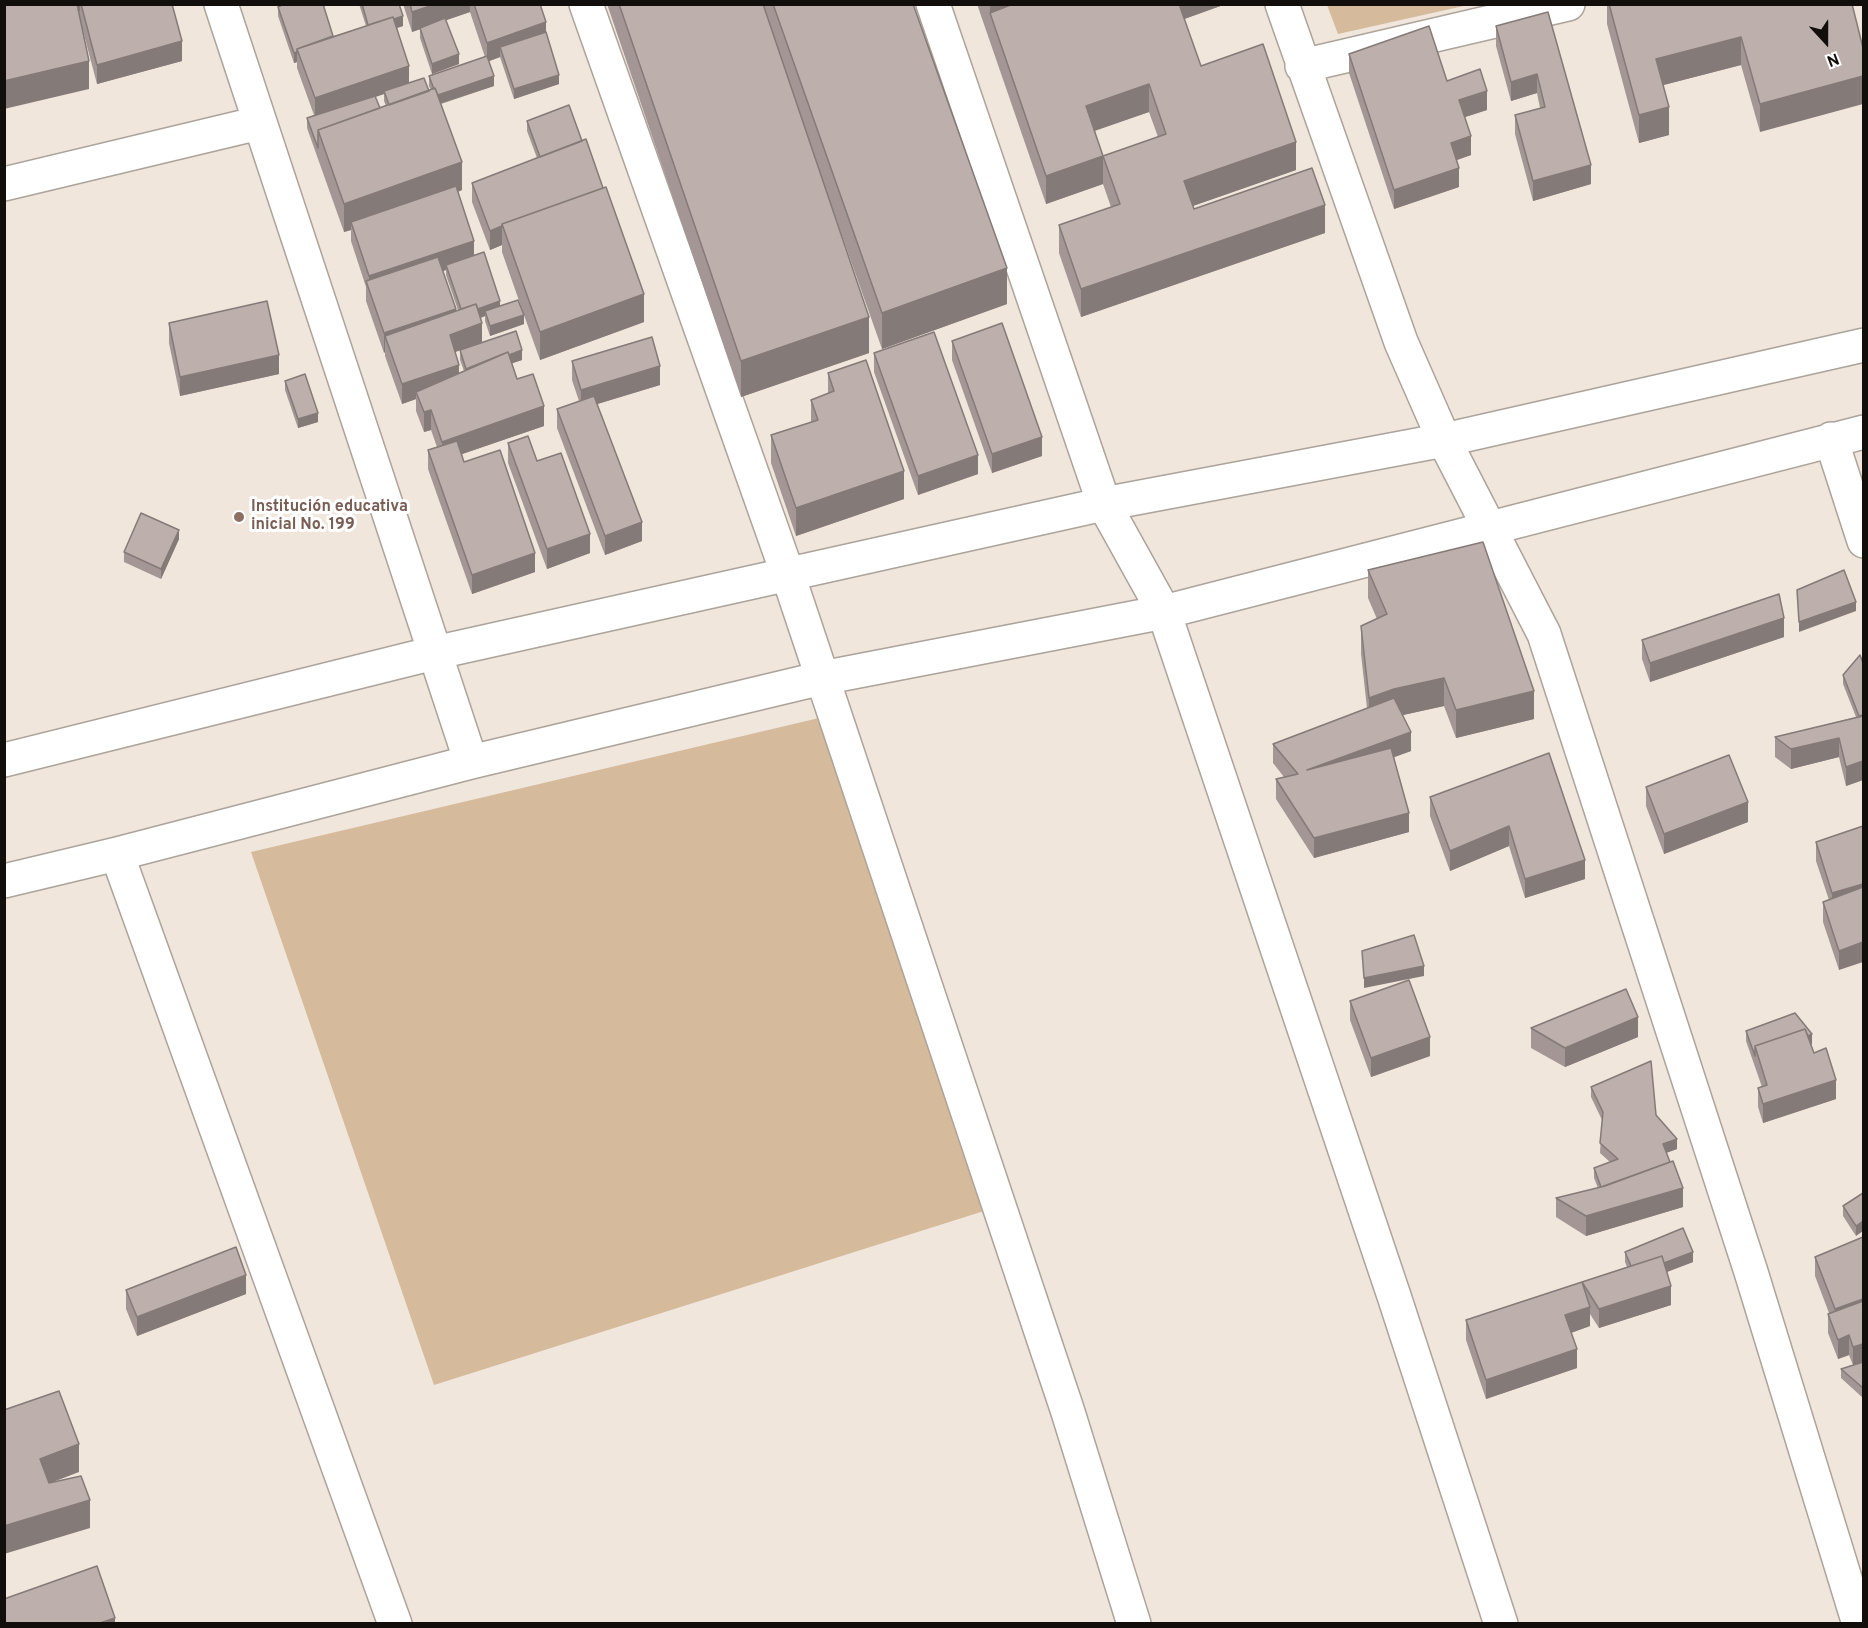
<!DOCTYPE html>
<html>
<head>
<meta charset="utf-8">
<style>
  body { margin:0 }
  #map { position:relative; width:1868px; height:1628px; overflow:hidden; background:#f0e6dc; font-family:Overpass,sans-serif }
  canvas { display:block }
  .frame { position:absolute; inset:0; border:6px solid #110e0b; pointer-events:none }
  .north { position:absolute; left:1796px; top:12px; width:60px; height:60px; -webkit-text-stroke:4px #fff; paint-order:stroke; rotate:159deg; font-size:16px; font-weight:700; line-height:24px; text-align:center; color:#110e0b }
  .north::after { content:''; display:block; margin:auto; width:21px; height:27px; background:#110e0b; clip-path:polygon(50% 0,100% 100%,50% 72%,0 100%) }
</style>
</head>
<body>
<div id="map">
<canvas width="1868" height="1628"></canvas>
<div class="frame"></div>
<div class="north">N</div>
</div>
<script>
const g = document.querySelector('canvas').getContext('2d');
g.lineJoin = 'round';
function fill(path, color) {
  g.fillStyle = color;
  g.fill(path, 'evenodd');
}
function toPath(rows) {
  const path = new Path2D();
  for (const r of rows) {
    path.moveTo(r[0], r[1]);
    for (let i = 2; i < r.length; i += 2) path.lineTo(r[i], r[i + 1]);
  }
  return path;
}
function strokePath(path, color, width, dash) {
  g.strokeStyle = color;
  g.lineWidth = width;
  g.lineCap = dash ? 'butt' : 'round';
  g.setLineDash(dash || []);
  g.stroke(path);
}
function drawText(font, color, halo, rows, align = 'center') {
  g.font = font + ' Overpass,sans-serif';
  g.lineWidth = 6;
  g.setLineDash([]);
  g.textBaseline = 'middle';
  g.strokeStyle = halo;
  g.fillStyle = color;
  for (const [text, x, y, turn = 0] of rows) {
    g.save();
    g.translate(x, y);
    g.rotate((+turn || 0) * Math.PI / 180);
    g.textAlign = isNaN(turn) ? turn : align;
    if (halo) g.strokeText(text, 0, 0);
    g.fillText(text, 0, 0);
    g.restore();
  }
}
fill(toPath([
  [1327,5,1327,4,1468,5,1338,34],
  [836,714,1003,1205,434,1385,251,852]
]), '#d5ba9c');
const street = toPath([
  [221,4,471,762],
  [586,4,788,575,1067,1409,1134,1624],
  [933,4,1104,504,1164,612,1395,1299,1501,1624],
  [1282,4,1401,342,1444,440,1544,634,1751,1272,1859,1624],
  [1302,66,1568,4],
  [4,184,259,123],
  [1831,439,1864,541],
  [4,760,434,653,1104,504,1444,440,1864,345],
  [117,854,395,1624],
  [4,881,117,854,471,762,822,678,1164,612,1864,432]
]);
strokePath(street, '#aca39a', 36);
strokePath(street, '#fff', 33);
fill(toPath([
  [36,4,172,4,182,61,97,84,82,27,89,89,34,5],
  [359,4,399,4,403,26,397,28,409,83,429,91,431,90,429,86,429,76,485,57,470,12,446,20,459,64,432,74,420,38,420,29,412,32,403,4,540,4,546,32,559,84,514,99,500,57,489,61,494,86,441,104,462,190,458,192,474,256,500,306,524,315,502,252,502,245,490,250,472,202,472,183,537,158,527,131,527,121,644,322,540,360,524,315,524,324,490,336,485,321,485,316,481,318,482,342,522,360,512,363,517,379,544,426,462,454,464,462,535,572,472,594,428,469,428,450,437,447,431,430,424,432,416,411,416,399,402,404,385,356,385,352,384,353,366,301,366,287,351,241,351,230,344,232,307,128,307,118,314,115,297,68,297,62,294,63,278,16,278,7,333,36,366,26],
  [384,94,384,101,386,106,380,108,375,97],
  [446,270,446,275,458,310,456,311,443,271],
  [460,350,460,360,464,371,459,373,455,352],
  [607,4,913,4,1007,304,882,349,827,193,869,353,741,397],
  [977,4,1226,4,1184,19,1201,66,1296,170,1193,206,1194,209,1325,233,1081,317,1059,253,1059,225,1111,207,1103,184,1103,156,1158,137,1149,112,1095,130,1103,184,1046,204],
  [1607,4,1852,4,1760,132,1741,65,1663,85,1669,135,1639,143,1607,24],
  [1548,12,1591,184,1533,201,1515,134,1515,115,1540,108,1537,93,1511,101,1496,46,1496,26],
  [1349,54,1447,81,1487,110,1465,117,1471,155,1457,160,1459,187,1394,209,1349,73],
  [169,323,279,374,180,396,169,343],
  [952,341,1042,456,992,473,952,360],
  [874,353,978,474,918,495,874,372],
  [572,361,660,385,597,404,642,541,605,555,557,428,557,409,579,401,572,380],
  [828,373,904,499,796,536,771,463,771,435,811,422,811,400,828,393],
  [285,381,318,422,298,428,285,390],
  [508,443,537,461,590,553,547,569,508,463],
  [179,539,161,579,124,562,124,552],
  [1368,570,1534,719,1456,738,1444,706,1403,715,1411,751,1394,757,1409,832,1314,858,1276,799,1276,779,1284,777,1273,763,1273,744,1367,708,1361,654,1361,626,1377,619,1368,598],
  [1784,637,1650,682,1642,659,1642,640],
  [1860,655,1863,780,1846,786,1839,757,1791,769,1775,757,1775,737,1856,717,1843,684,1843,675],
  [1549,753,1585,879,1525,898,1509,846,1450,871,1430,816,1430,797],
  [1646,787,1748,822,1664,854,1646,806],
  [1863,826,1839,970,1823,922,1823,902,1829,900,1816,861,1816,842],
  [1350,1001,1430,1056,1371,1077,1350,1020],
  [1531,1028,1638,1037,1565,1067,1531,1048],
  [1746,1031,1812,1044,1811,1045,1814,1053,1836,1099,1763,1123,1758,1107,1758,1088,1762,1087,1746,1041],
  [1591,1087,1656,1115,1677,1149,1666,1153,1683,1207,1586,1236,1556,1217,1556,1198,1598,1188,1594,1178,1594,1168,1610,1162,1600,1153,1602,1120,1591,1097],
  [1863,1193,1856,1236,1843,1216,1843,1206],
  [1863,1237,1863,1398,1841,1378,1841,1369,1853,1365,1849,1355,1838,1359,1828,1333,1828,1314,1829,1313,1815,1276,1815,1257],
  [1625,1252,1693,1262,1667,1272,1671,1305,1599,1328,1590,1314,1590,1326,1571,1333,1577,1368,1486,1399,1466,1340,1466,1320,1627,1267,1625,1262],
  [126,1290,246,1294,137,1336,126,1309]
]), '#a39694');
fill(toPath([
  [40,4,80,4,80,11,40,21],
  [436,4,470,4,470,12,412,32,412,12],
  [991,4,1094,4,990,13,990,5],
  [1176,4,1226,4,1176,22],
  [403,16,403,26,369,37,369,28],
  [546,22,546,42,500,47,500,57,487,62,487,43],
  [1741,37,1741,65,1656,87,1656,59],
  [182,41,182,61,97,84,97,65],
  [297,52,297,62,294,63,294,53],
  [459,54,459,64,432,74,432,64],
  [89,61,89,89,4,109,4,81],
  [409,66,409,85,384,91,384,94,315,117,315,98],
  [1537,74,1537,93,1511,101,1511,82],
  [559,75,559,84,514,99,514,89],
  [494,76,494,86,436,105,436,96],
  [1863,76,1863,104,1760,132,1760,104],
  [1149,84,1149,112,1086,134,1086,106],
  [1487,91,1487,110,1459,119,1459,100],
  [1669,107,1669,135,1639,143,1639,115],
  [1471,136,1471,155,1451,162,1451,143],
  [1296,142,1296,170,1184,209,1184,181],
  [1103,156,1103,184,1046,204,1046,176],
  [462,162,462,190,353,229,351,222,351,230,344,232,344,204],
  [1591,165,1591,184,1533,201,1533,181],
  [1459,168,1459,187,1394,209,1394,190],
  [1325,205,1325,233,1081,317,1081,289],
  [502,226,502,245,490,250,490,231],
  [474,241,474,260,446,265,446,270,371,295,369,290,369,276],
  [1007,268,1007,304,882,349,882,313],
  [644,294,644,322,540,360,540,332],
  [500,301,500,311,485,311,485,316,463,324,463,314],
  [456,309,456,328,385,336,385,352,384,353,384,333],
  [524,315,524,324,490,336,490,326],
  [869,317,869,353,741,397,741,361],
  [482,323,482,342,450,354,450,335],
  [522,350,522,360,466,379,466,369],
  [279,355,279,374,180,396,180,377],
  [459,365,459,384,416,392,416,399,402,404,402,384],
  [660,366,660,385,581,409,581,390],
  [544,406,544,426,442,461,442,442],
  [431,410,431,430,424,432,424,412],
  [318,413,318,422,298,428,298,419],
  [1042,437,1042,456,992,473,992,454],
  [978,455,978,474,918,495,918,476],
  [904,471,904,499,796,536,796,508],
  [642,522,642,541,605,555,605,536],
  [179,530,179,539,161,579,161,569],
  [590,534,590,553,547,569,547,549],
  [535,553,535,572,472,594,472,575],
  [1856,602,1856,611,1799,632,1799,622],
  [1784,618,1784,637,1650,682,1650,663],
  [1444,678,1444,706,1394,717,1369,726,1369,698,1394,689],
  [1534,691,1534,719,1456,738,1456,710],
  [1411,732,1411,751,1307,789,1307,770],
  [1839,738,1839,757,1791,769,1791,749],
  [1863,761,1863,780,1846,786,1846,767],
  [1748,802,1748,822,1664,854,1664,834],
  [1409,813,1409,832,1314,858,1314,838],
  [1509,826,1509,846,1450,871,1450,851],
  [1585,860,1585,879,1525,898,1525,879],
  [1863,884,1863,903,1832,912,1832,893],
  [1863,942,1863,962,1839,970,1839,951],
  [1424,966,1424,976,1364,988,1364,978],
  [1638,1017,1638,1037,1565,1067,1565,1048],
  [1812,1034,1812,1044,1760,1063,1757,1054],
  [1430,1037,1430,1056,1371,1077,1371,1058],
  [1836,1080,1836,1099,1763,1123,1763,1104],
  [1677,1139,1677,1149,1663,1154,1663,1144],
  [1683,1188,1683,1207,1586,1236,1586,1216],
  [1863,1221,1863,1231,1856,1236,1856,1226],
  [1693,1252,1693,1262,1635,1284,1635,1274],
  [246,1275,246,1294,137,1336,137,1317],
  [1671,1286,1671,1305,1599,1328,1599,1309],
  [1863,1299,1863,1318,1835,1329,1835,1309],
  [1590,1307,1590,1326,1565,1335,1565,1315],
  [1849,1335,1849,1355,1838,1359,1838,1340],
  [1863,1344,1863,1363,1853,1366,1853,1347],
  [1577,1349,1577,1368,1486,1399,1486,1380],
  [79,1444,79,1472,40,1487,40,1459],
  [90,1500,90,1528,4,1554,4,1526],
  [115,1618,115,1623,100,1623]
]), '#847a78');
const building = toPath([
  [4,4,77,4,89,61,4,81,4,4],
  [81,4,172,4,182,41,97,65,81,4],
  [284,4,323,4,333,36,297,49,297,52,294,53,278,7,284,4],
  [362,4,399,4,403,16,394,19,393,17,368,25,362,4],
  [410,4,436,4,412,12,410,4],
  [474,4,540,4,546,22,487,43,474,4],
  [619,4,763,4,869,317,741,361,619,4],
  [773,4,913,4,1007,268,882,313,773,4],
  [1013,4,1179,4,1201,66,1263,44,1296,142,1184,181,1194,209,1312,168,1325,205,1081,289,1059,225,1120,204,1103,156,1166,134,1149,84,1086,106,1103,156,1046,176,990,13,1013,4],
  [1609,4,1852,4,1863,48,1863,76,1760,104,1741,37,1656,59,1669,107,1639,115,1609,4],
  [1548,12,1591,165,1533,181,1515,115,1545,107,1537,74,1511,82,1496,26,1548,12],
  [393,17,409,66,315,98,297,49,393,17],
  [445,18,459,54,432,64,420,28,445,18],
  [1429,26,1447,81,1480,69,1487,91,1459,100,1471,136,1451,143,1459,168,1394,190,1349,54,1429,26],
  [546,32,559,75,514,89,500,47,546,32],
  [487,56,494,76,438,95,435,88,434,89,429,76,487,56],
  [424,78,429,91,389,105,384,91,424,78],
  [435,88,462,162,344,204,318,130,435,88],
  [375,96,380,108,318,130,318,148,307,118,375,96],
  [569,105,582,141,540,157,527,121,569,105],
  [586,139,603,188,502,224,502,226,490,231,472,183,586,139],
  [456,186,474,241,369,276,351,222,456,186],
  [606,187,644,294,540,332,502,224,606,187],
  [484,252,500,301,478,309,476,304,461,309,446,265,484,252],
  [438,257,456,309,384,333,366,281,438,257],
  [518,300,524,315,490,326,485,311,518,300],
  [267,301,279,355,180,377,169,323,267,301],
  [476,304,482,323,450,335,459,365,402,384,385,336,476,304],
  [1002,323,1042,437,992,454,952,341,1002,323],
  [516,331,522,350,509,355,508,352,466,369,460,350,516,331],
  [934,332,978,455,918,476,874,353,934,332],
  [652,337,660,366,581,390,572,361,652,337],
  [508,352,517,379,533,374,544,406,442,442,431,410,424,412,416,392,508,352],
  [866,360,904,471,796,508,771,435,818,420,811,400,834,391,828,373,866,360],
  [305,374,318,413,298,419,285,381,305,374],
  [594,396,642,522,605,536,557,409,594,396],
  [528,436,537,461,561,453,590,534,547,549,508,443,528,436],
  [457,441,464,462,500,450,535,553,472,575,428,450,457,441],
  [141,513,179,530,161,569,124,552,141,513],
  [1483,542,1534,691,1456,710,1444,678,1394,689,1369,698,1361,626,1387,614,1368,570,1483,542],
  [1844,570,1856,602,1799,622,1797,590,1844,570],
  [1779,594,1784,618,1650,663,1642,640,1779,594],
  [1860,655,1863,663,1863,715,1859,716,1843,675,1860,655],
  [1394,698,1411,732,1307,770,1391,748,1409,813,1314,838,1276,779,1298,774,1273,744,1394,698],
  [1863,716,1863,761,1846,767,1839,738,1791,749,1775,737,1863,716],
  [1549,753,1585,860,1525,879,1509,826,1450,851,1430,797,1549,753],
  [1729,755,1748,802,1664,834,1646,787,1729,755],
  [1863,826,1863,884,1832,893,1816,842,1863,826],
  [1863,887,1863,942,1839,951,1823,902,1863,887],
  [1414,935,1424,966,1364,978,1362,951,1414,935],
  [1409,980,1430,1037,1371,1058,1350,1001,1409,980],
  [1626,989,1638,1017,1565,1048,1531,1028,1626,989],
  [1795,1013,1812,1034,1808,1036,1805,1029,1755,1046,1755,1056,1746,1031,1795,1013],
  [1805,1029,1814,1053,1826,1048,1836,1080,1763,1104,1758,1088,1767,1085,1755,1046,1805,1029],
  [1651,1061,1656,1115,1677,1139,1663,1144,1670,1162,1601,1187,1594,1168,1618,1159,1600,1143,1603,1112,1591,1087,1651,1061],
  [1673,1161,1683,1188,1586,1216,1556,1198,1605,1186,1673,1161],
  [1863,1193,1863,1221,1856,1226,1843,1206,1863,1193],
  [1683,1228,1693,1252,1664,1263,1662,1256,1631,1266,1625,1252,1683,1228],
  [1863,1237,1863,1299,1835,1309,1815,1257,1863,1237],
  [236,1247,246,1275,137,1317,126,1290,236,1247],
  [1662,1256,1671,1286,1599,1309,1582,1282,1590,1307,1565,1315,1577,1349,1486,1380,1466,1320,1582,1282,1662,1256],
  [1863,1301,1863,1344,1853,1347,1849,1335,1838,1340,1828,1314,1863,1301],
  [1863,1362,1863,1388,1841,1369,1863,1362],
  [59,1391,79,1444,40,1459,49,1483,81,1476,90,1500,4,1526,4,1410,59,1391],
  [97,1566,115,1618,100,1623,4,1623,4,1599,97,1566]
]);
fill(building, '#bdafac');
strokePath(building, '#847a78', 1.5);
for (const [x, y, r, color] of [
  [239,517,6,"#8d6e63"]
]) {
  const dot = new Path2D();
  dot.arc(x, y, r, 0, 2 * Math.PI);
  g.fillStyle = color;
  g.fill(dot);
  strokePath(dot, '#fff', 2);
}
drawText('bold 16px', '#785e54', '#fff', [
  ["Institución educativa",251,508],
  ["inicial No. 199",251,526]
], 'left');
</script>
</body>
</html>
